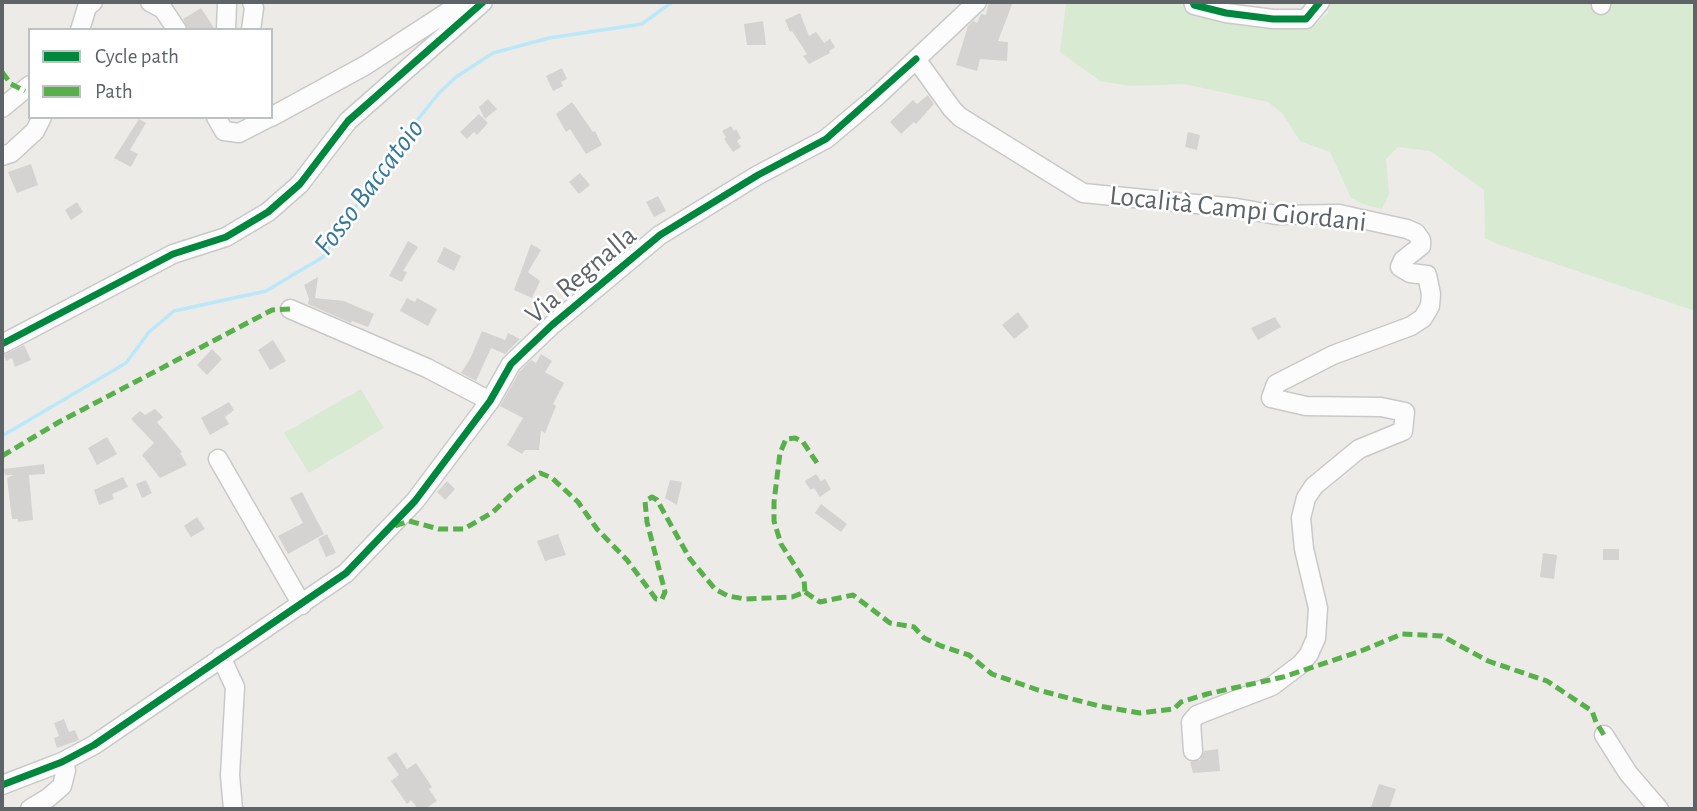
<!DOCTYPE html>
<html>
<head>
<meta charset="utf-8">
<style>
  body { margin:0 }
  #map { position:relative; width:1697px; height:811px; overflow:hidden; background:#edebe8; font-family:"Alegreya Sans",sans-serif }
  canvas { display:block }
  .frame { position:absolute; inset:0; border:4px solid #5d6367; pointer-events:none }
  .legend { position:absolute; left:28px; top:28px; width:245px; height:91px; box-sizing:border-box; background:#fff; border:2px solid #bec1c2; margin:0; padding:9px 12px; list-style:none; font-size:21px; color:#5d6367 }
  .legend li { display:flex; align-items:center; gap:14px; height:35px }
  .legend b { width:35px; border:2px solid #bec1c2 }
</style>
</head>
<body>
<div id="map">
<canvas width="1697" height="811"></canvas>
<div class="frame"></div>
<ul class="legend">
<li><b style="height:9px;background:#00873e"></b>Cycle path</li>
<li><b style="height:9px;background:#58b04a"></b>Path</li>
</ul>
</div>
<script>
const g = document.querySelector('canvas').getContext('2d');
g.lineJoin = 'round';
function fill(path, color) {
  g.fillStyle = color;
  g.fill(path, 'evenodd');
}
function toPath(rows) {
  const path = new Path2D();
  for (const r of rows) {
    path.moveTo(r[0], r[1]);
    for (let i = 2; i < r.length; i += 2) path.lineTo(r[i], r[i + 1]);
  }
  return path;
}
function strokePath(path, color, width, dash) {
  g.strokeStyle = color;
  g.lineWidth = width;
  g.lineCap = dash ? 'butt' : 'round';
  g.setLineDash(dash || []);
  g.stroke(path);
}
function drawText(font, color, halo, rows, align = 'center') {
  g.font = font + ' "Alegreya Sans",sans-serif';
  g.lineWidth = 5;
  g.setLineDash([]);
  g.textBaseline = 'middle';
  g.strokeStyle = halo;
  g.fillStyle = color;
  for (const [text, x, y, turn = 0] of rows) {
    g.save();
    g.translate(x, y);
    g.rotate((+turn || 0) * Math.PI / 180);
    g.textAlign = isNaN(turn) ? turn : align;
    if (halo) g.strokeText(text, 0, 0);
    g.fillText(text, 0, 0);
    g.restore();
  }
}
fill(toPath([
  [1060,2,1181,2,1186,12,1194,16,1267,29,1315,25,1328,13,1330,2,1695,2,1695,311,1500,245,1485,238,1484,190,1430,151,1398,147,1386,159,1389,194,1382,209,1366,205,1351,198,1330,152,1300,141,1282,113,1268,102,1184,84,1131,86,1100,81,1060,52,1066,4],
  [361,389,384,428,309,473,284,433]
]), '#d8ead2');
strokePath(toPath([
  [2,436,126,363,149,332,174,311,266,291,323,257,387,158,439,93,456,77,493,53,549,38,642,24,672,2]
]), '#bbe8f8', 3.5);
fill(toPath([
  [989,2,1013,2,998,41,1008,42,1007,61,980,59,977,71,956,65,968,26,973,21,977,23,981,14,986,15],
  [201,8,207,17,215,30,188,29,183,19],
  [800,13,809,36,816,32,824,43,830,39,835,47,829,51,830,53,809,64,803,56,807,54,792,31,790,32,785,20],
  [763,21,766,45,747,45,744,24],
  [562,68,567,79,561,82,563,86,553,91,546,76],
  [928,95,934,104,916,124,914,122,901,134,890,122,913,100,917,104],
  [488,99,497,109,485,119,479,107],
  [572,102,593,132,595,131,602,145,586,154,570,129,566,132,556,114],
  [479,114,488,123,477,135,474,132,467,139,460,132],
  [139,119,146,123,130,150,138,154,131,167,114,158],
  [731,126,734,131,736,129,741,138,737,141,741,147,733,152,724,139,726,137,722,131],
  [1188,132,1200,135,1197,150,1185,147],
  [31,164,38,185,17,193,8,172],
  [580,173,590,185,579,194,569,182],
  [658,196,666,211,654,217,646,202],
  [77,202,83,212,71,220,65,210],
  [408,241,418,247,403,271,407,272,402,282,389,276],
  [531,244,541,250,528,272,540,281,532,298,514,290],
  [444,247,461,256,454,271,437,262],
  [318,277,315,298,344,301,374,314,368,327,352,321,351,323,308,304,309,299,304,285],
  [407,298,415,302,417,298,437,309,428,326,400,311],
  [1018,312,1029,327,1014,339,1002,325],
  [1275,317,1281,327,1258,340,1251,328],
  [482,331,505,340,508,333,520,339,505,354,491,348,476,381,461,373,470,359],
  [273,340,286,361,270,370,258,350],
  [24,345,31,360,15,367,12,358,6,361,4,355],
  [212,349,222,359,207,375,197,365],
  [541,354,552,361,545,372,564,383,553,404,556,406,545,433,541,431,539,450,525,450,522,454,507,445,523,418,500,406,520,371,531,360,536,363],
  [229,402,234,410,225,417,229,424,210,435,201,418],
  [155,409,163,417,157,422,182,452,180,453,187,465,160,478,142,455,154,443,131,419,140,411,145,415],
  [107,437,117,454,97,465,88,448],
  [44,464,45,474,29,475,33,520,18,522,18,519,12,519,7,478,13,475,5,475,4,469],
  [816,474,821,481,825,479,831,489,820,497,814,488,810,490,805,481],
  [123,477,128,487,112,494,114,499,99,505,94,490],
  [146,480,152,493,142,498,136,484],
  [670,480,682,482,677,505,665,498],
  [447,481,455,489,445,500,437,492],
  [302,492,324,534,288,554,278,536,303,523,290,498],
  [821,504,847,524,841,532,815,513],
  [197,517,205,529,191,537,184,526],
  [327,534,336,553,326,557,318,539],
  [558,534,566,555,545,561,537,541],
  [1603,549,1619,549,1619,560,1603,560],
  [1543,553,1557,555,1554,579,1540,577],
  [64,719,69,732,75,730,79,740,57,748,54,738,59,736,54,723],
  [1218,749,1220,771,1193,773,1190,762,1200,760,1204,751],
  [396,752,407,769,416,763,432,787,429,789,437,801,425,809,418,809,411,800,407,804,391,781,399,775,387,758],
  [1379,784,1396,789,1389,809,1371,807]
]), '#d5d3d2');
const minor = toPath([
  [150,2,163,9,177,30],
  [1193,2,1194,5,1226,13,1273,19,1306,19,1320,2],
  [1601,2,1601,5],
  [80,30,87,7,93,2],
  [226,30,227,2],
  [251,30,254,8,252,2],
  [916,59,952,109,960,117,1083,193,1237,208,1276,215,1339,214,1407,229,1416,233,1421,240,1421,246,1403,260,1400,267,1410,273,1427,275,1431,294,1430,306,1423,318,1411,326,1333,355,1276,384,1271,398,1306,406,1381,407,1405,412,1403,431,1359,449,1314,486,1306,498,1301,518,1304,549,1318,608,1316,638,1309,654,1301,664,1272,686,1197,715,1191,722,1193,751],
  [2,108,30,85],
  [216,117,224,131,239,133,270,117],
  [271,117,366,65,463,2],
  [2,156,11,153,35,131,42,117],
  [290,309,427,368,490,401],
  [2,344,173,254,226,237,268,212,300,184,348,121,483,2],
  [218,459,302,605],
  [221,657,235,687,230,775,233,809],
  [1604,735,1628,773,1659,809],
  [2,785,62,762,94,745,346,573,415,501,490,401,511,364,552,325,660,235,758,175,826,139,876,97,977,2],
  [30,809,48,798,62,786,66,770,62,762]
]);
strokePath(minor, '#c9c9c9', 21);
strokePath(minor, '#fcfcfc', 18);
strokePath(toPath([
  [2,72,11,84,25,91],
  [2,456,59,422,272,310,290,309],
  [395,526,409,521,439,529,464,529,493,512,517,489,540,473,552,478,578,502,597,529,627,560,656,599,662,599,665,592,647,522,645,501,652,497,657,500,690,559,715,589,728,596,745,599,792,597,805,592,804,580,781,544,774,521,774,502,780,453,786,439,795,438,803,442,817,463],
  [805,592,820,602,853,595,890,623,914,627,924,638,941,646,969,655,992,674,1038,690,1099,706,1140,713,1174,709,1181,702,1207,694,1283,677,1361,651,1402,634,1442,636,1488,661,1547,681,1592,711,1596,722,1604,735]
]), '#58b04a', 5, [10, 5]);
strokePath(toPath([
  [1193,2,1194,5,1226,13,1273,19,1306,19,1320,2],
  [2,344,173,254,226,237,268,212,300,184,348,121,483,2],
  [2,785,62,762,94,745,346,573,415,501,490,401,511,364,552,325,660,235,758,175,826,139,916,59]
]), '#00873e', 7);
drawText('28px', '#5d6367', '#fff', [
  ["Località Campi Giordani",1238,209,6],
  ["Via Regnalla",581,275,-40]
]);
drawText('italic 30px', '#34789c', '#fff', [
  ["Fosso Baccatoio",369,187,-53]
]);
</script>
</body>
</html>
